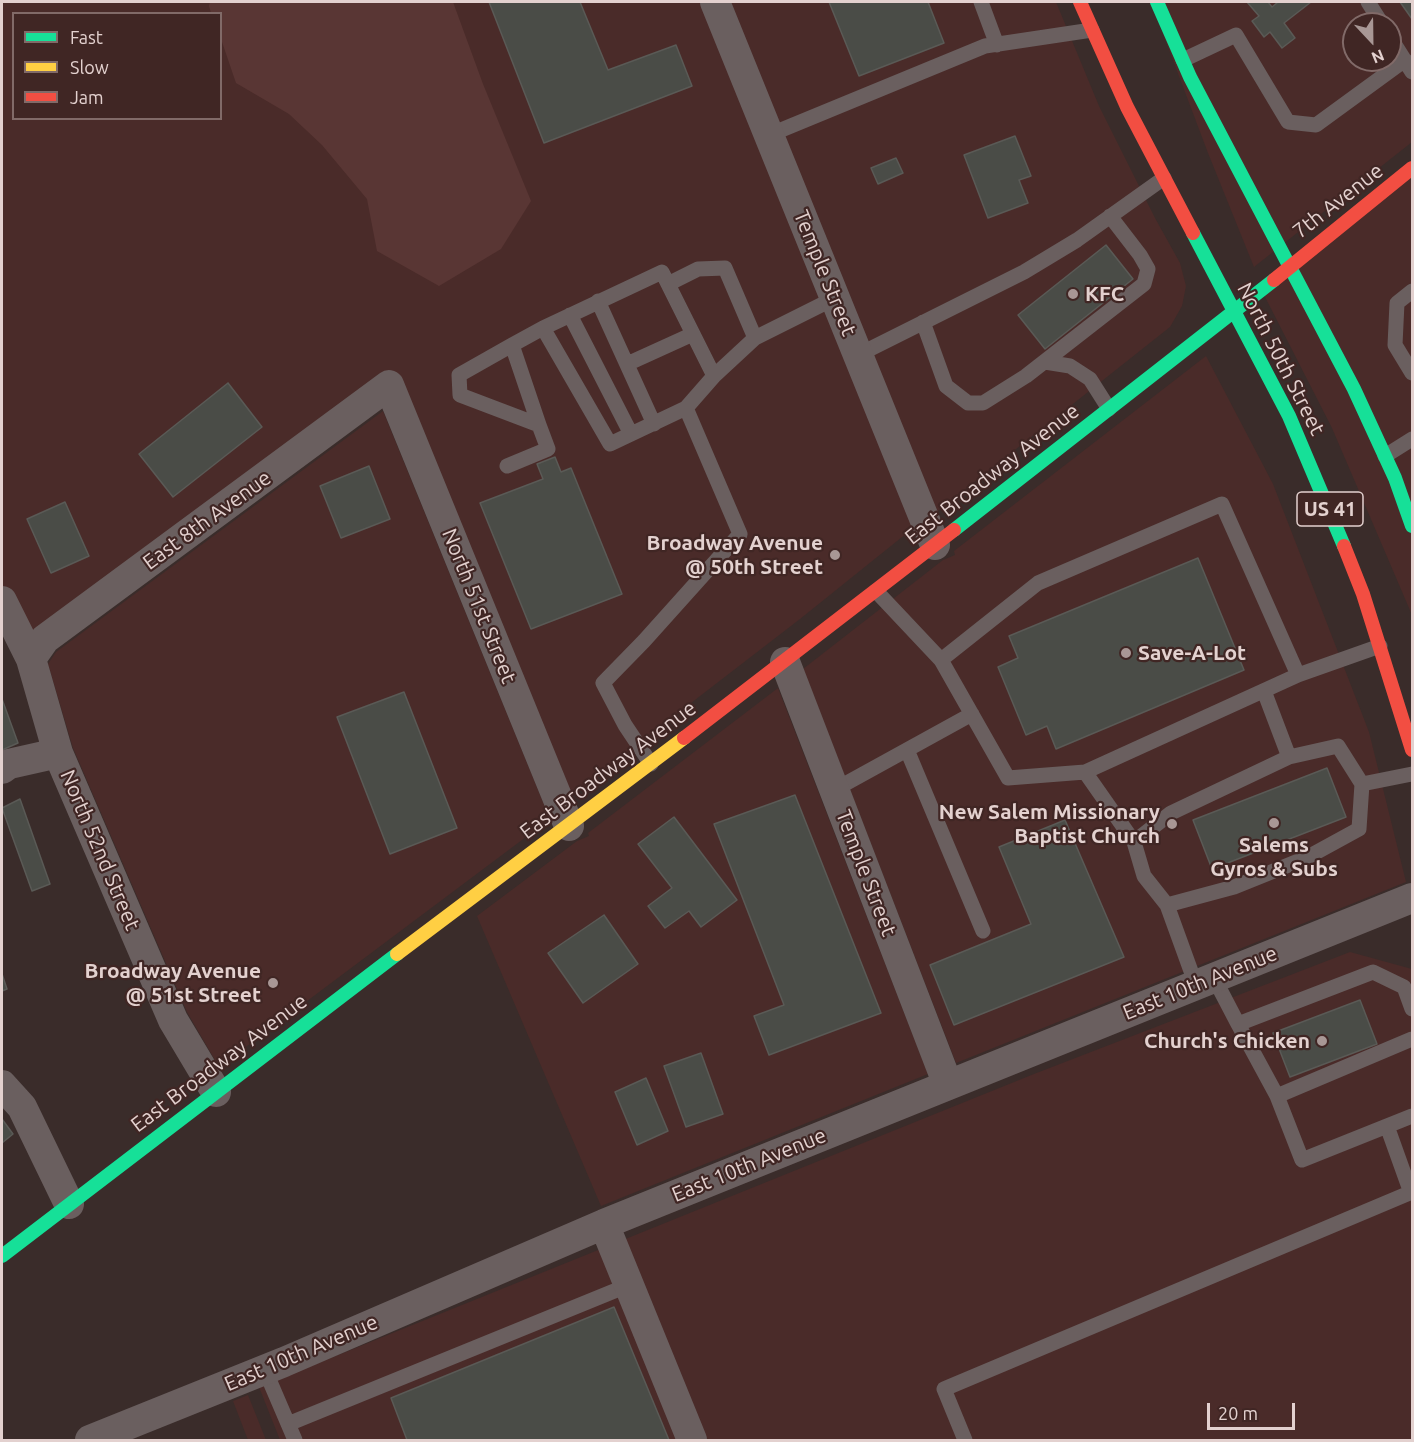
<!DOCTYPE html>
<html>
<head>
<meta charset="utf-8">
<style>
  body { margin:0 }
  #map { position:relative; width:1414px; height:1442px; overflow:hidden; background:#3a2c2a; font-family:Ubuntu,sans-serif }
  canvas { display:block }
  .frame { position:absolute; inset:0; border:3px solid #e3d1cf; pointer-events:none }
  .legend { position:absolute; left:12px; top:12px; width:210px; height:108px; box-sizing:border-box; background:#402624; border:2px solid #816a68; margin:0; padding:8px 10px; list-style:none; font-size:18px; color:#e3d1cf }
  .legend li { display:flex; align-items:center; gap:12px; height:30px }
  .legend b { width:30px; border:2px solid #816a68 }
  .north { position:absolute; left:1342px; top:12px; width:60px; height:60px; box-sizing:border-box; background:#402624; border:2px solid #816a68; border-radius:50%; rotate:158deg; font-size:16px; font-weight:700; line-height:24px; text-align:center; color:#e3d1cf }
  .north::after { content:''; display:block; margin:auto; width:21px; height:27px; background:#a89795; clip-path:polygon(50% 0,100% 100%,50% 72%,0 100%) }
  .scale { position:absolute; left:1207px; top:1403px; width:88px; height:27px; box-sizing:border-box; border:3px solid #e3d1cf; border-top:0; padding-left:8px; font-size:18px; line-height:21px; white-space:nowrap; color:#e3d1cf; -webkit-text-stroke:4px #402624; paint-order:stroke }
</style>
</head>
<body>
<div id="map">
<canvas width="1414" height="1442"></canvas>
<div class="frame"></div>
<ul class="legend">
<li><b style="height:8px;background:#16e098"></b>Fast</li>
<li><b style="height:8px;background:#ffcf43"></b>Slow</li>
<li><b style="height:8px;background:#f24e42"></b>Jam</li>
</ul>
<div class="north">N</div>
<div class="scale">20 m</div>
</div>
<script>
const g = document.querySelector('canvas').getContext('2d');
g.lineJoin = 'round';
function fill(path, color) {
  g.fillStyle = color;
  g.fill(path, 'evenodd');
}
function toPath(rows) {
  const path = new Path2D();
  for (const r of rows) {
    path.moveTo(r[0], r[1]);
    for (let i = 2; i < r.length; i += 2) path.lineTo(r[i], r[i + 1]);
  }
  return path;
}
function strokePath(path, color, width, dash) {
  g.strokeStyle = color;
  g.lineWidth = width;
  g.lineCap = dash ? 'butt' : 'round';
  g.setLineDash(dash || []);
  g.stroke(path);
}
function drawText(font, color, halo, rows, align = 'center') {
  g.font = font + ' Ubuntu,sans-serif';
  g.lineWidth = 4.5;
  g.setLineDash([]);
  g.textBaseline = 'middle';
  g.strokeStyle = halo;
  g.fillStyle = color;
  for (const [text, x, y, turn = 0] of rows) {
    g.save();
    g.translate(x, y);
    g.rotate((+turn || 0) * Math.PI / 180);
    g.textAlign = isNaN(turn) ? turn : align;
    if (halo) g.strokeText(text, 0, 0);
    g.fillText(text, 0, 0);
    g.restore();
  }
}
fill(toPath([
  [2,2,712,2,922,521,800,619,560,804,390,383,13,650,2,620],
  [14,14,220,14,220,118,14,118],
  [719,2,1056,2,1099,106,1155,218,1180,263,1186,286,1182,306,1170,327,929,518],
  [1151,2,1412,2,1412,142,1254,267,1208,153],
  [1354,24,1390,24,1390,60,1354,60],
  [1412,169,1412,615,1332,428,1262,291],
  [1206,356,1273,484,1369,732,1406,882,956,1063,803,669,943,560,955,555,954,551],
  [383,411,550,819,219,1067,187,1012,73,748,48,664,56,652],
  [778,688,928,1074,601,1206,477,916,577,841,589,836,588,833],
  [1350,952,1412,969,1412,1440,280,1440,259,1387,1034,1074],
  [248,1395,266,1440,248,1440,233,1401]
]), '#4a2b29');
fill(toPath([
  [210,2,453,2,483,84,531,201,501,249,439,286,377,251,367,199,322,145,289,114,236,83,221,39,220,14,211,13,209,6]
]), '#593634');
const building = toPath([
  [489,2,580,2,608,70,676,45,692,86,544,143,489,2],
  [829,2,928,2,944,43,859,76,829,2],
  [1247,2,1268,2,1272,7,1278,2,1311,2,1284,23,1295,38,1282,48,1270,32,1264,37,1252,21,1259,16,1247,2],
  [1400,2,1412,2,1412,19,1400,2],
  [1015,136,1031,176,1019,180,1028,203,988,218,964,155,1015,136],
  [896,158,903,173,878,184,871,168,896,158],
  [1106,245,1133,279,1045,349,1018,315,1106,245],
  [228,383,262,427,173,497,139,454,228,383],
  [555,457,561,472,571,468,622,594,531,629,480,503,543,479,537,464,555,457],
  [369,466,390,519,341,538,320,486,369,466],
  [65,502,89,556,51,573,27,519,65,502],
  [1198,558,1244,670,1056,749,1047,726,1026,735,998,667,1018,658,1009,636,1198,558],
  [404,692,457,828,390,854,337,717,404,692],
  [2,699,18,743,2,750,2,699],
  [1327,768,1346,817,1212,869,1193,820,1327,768],
  [795,795,881,1013,769,1055,754,1016,784,1005,714,824,795,795],
  [20,799,50,884,32,891,2,808,20,799],
  [674,817,737,900,701,927,689,911,665,928,648,906,672,888,638,844,674,817],
  [1065,820,1124,957,954,1025,930,965,1031,924,999,847,1065,820],
  [604,915,638,964,583,1003,548,953,604,915],
  [2,974,7,989,2,991,2,974],
  [1360,1000,1377,1044,1290,1077,1273,1033,1360,1000],
  [701,1053,723,1114,686,1127,664,1066,701,1053],
  [646,1078,668,1131,637,1145,615,1092,646,1078],
  [2,1119,13,1134,2,1143,2,1119],
  [614,1307,669,1440,407,1440,391,1398,614,1307]
]);
fill(building, '#4a4c47');
strokePath(building, '#5a5a56', 1.5);
strokePath(toPath([
  [981,2,997,45],
  [1368,2,1382,24],
  [1390,37,1412,72],
  [1183,60,1236,35,1288,122,1316,125,1405,60],
  [769,135,985,46,1092,30],
  [668,284,698,269,725,268,755,338],
  [1412,291,1397,303,1395,345,1412,373],
  [598,301,654,424],
  [570,315,631,434],
  [923,322,946,386,968,403,983,403,1026,376,1144,284,1148,269,1140,255,1110,216],
  [543,328,662,272,714,376],
  [512,345,539,425,460,395,459,375,512,345,543,328,610,444,686,408],
  [858,355,1024,272,1077,240,1164,178],
  [1045,362,1070,366,1090,379,1109,409],
  [627,364,693,334],
  [1385,456,1412,439],
  [507,466,548,449,539,425],
  [876,591,941,660,1038,583,1222,504,1298,675,1380,646],
  [941,660,1008,778,1085,772,1298,675],
  [1264,691,1289,757],
  [907,750,983,931],
  [651,764,625,725,603,683,644,641,740,534,686,408,714,376,755,338,835,298],
  [1085,772,1134,842,1144,876,1167,905,1196,985],
  [1362,784,1412,774],
  [834,790,972,714],
  [1134,842,1171,813,1289,757,1338,746,1362,784,1359,829,1306,858,1234,887,1167,905],
  [1214,978,1238,1024,1373,972,1404,987,1412,1009],
  [1238,1024,1277,1096],
  [1387,1126,1412,1116],
  [1411,1193,1387,1126,1302,1160,1277,1096,1412,1039],
  [265,1370,295,1440],
  [288,1424,629,1285],
  [965,1440,944,1389,1412,1192]
]), '#6a5f5f', 15);
strokePath(toPath([
  [715,2,935,545],
  [2,601,31,659,58,753,173,1020,216,1092],
  [31,659,45,639,389,385,569,826],
  [785,662,948,1085],
  [2,769,9,764,58,753],
  [2,1085,22,1107,69,1204],
  [604,1224,692,1440],
  [90,1440,284,1362,604,1224,1412,898]
]), '#6a5f5f', 30);
strokePath(toPath([
  [1157,2,1190,77,1354,389,1395,478,1412,526],
  [1193,233,1289,416,1344,546],
  [954,530,1274,280],
  [2,1256,397,954]
]), '#16e098', 14);
strokePath(toPath([
  [397,954,684,738]
]), '#ffcf43', 14);
strokePath(toPath([
  [1080,2,1127,107,1193,233],
  [1274,280,1412,168],
  [1344,546,1363,594,1412,750],
  [684,738,954,530]
]), '#f24e42', 14);
for (const [x, y, r, color] of [
  [1073,294,6,"#a89795"],
  [835,555,6,"#a89795"],
  [1126,653,6,"#a89795"],
  [1274,823,6,"#a89795"],
  [1172,824,6,"#a89795"],
  [273,983,6,"#a89795"],
  [1322,1041,6,"#a89795"]
]) {
  const dot = new Path2D();
  dot.arc(x, y, r, 0, 2 * Math.PI);
  g.fillStyle = color;
  g.fill(dot);
  strokePath(dot, '#402624', 2);
}
for (const [x, y, w] of [
  [1330,509,66]
]) {
  const box = new Path2D();
  box.roundRect(x - w / 2, y - 17, w, 34, 4.5);
  g.fillStyle = '#402624';
  g.fill(box);
  strokePath(box, '#e3d1cf', 1.5);
}
drawText('bold 20px', '#e3d1cf', null, [
  ["US 41",1330,509]
]);
drawText('21px', '#e3d1cf', '#402624', [
  ["7th Avenue",1338,201,-38],
  ["Temple Street",825,273,68],
  ["North 50th Street",1281,359,63],
  ["East Broadway Avenue",992,474,-38],
  ["East 8th Avenue",207,520,-36],
  ["North 51st Street",479,606,68],
  ["East Broadway Avenue",608,770,-37],
  ["North 52nd Street",100,850,67],
  ["Temple Street",866,873,69],
  ["East 10th Avenue",1200,983,-22],
  ["East Broadway Avenue",219,1063,-37],
  ["East 10th Avenue",749,1165,-22],
  ["East 10th Avenue",301,1353,-23]
]);
drawText('bold 21px', '#e3d1cf', '#402624', [
  ["KFC",1085,294,"left"],
  ["Broadway Avenue",823,543],
  ["@ 50th Street",823,567],
  ["Save-A-Lot",1138,653,"left"],
  ["New Salem Missionary",1160,812],
  ["Baptist Church",1160,836],
  ["Salems",1274,845,"center"],
  ["Gyros & Subs",1274,869,"center"],
  ["Broadway Avenue",261,971],
  ["@ 51st Street",261,995],
  ["Church's Chicken",1310,1041]
], 'right');
</script>
</body>
</html>
